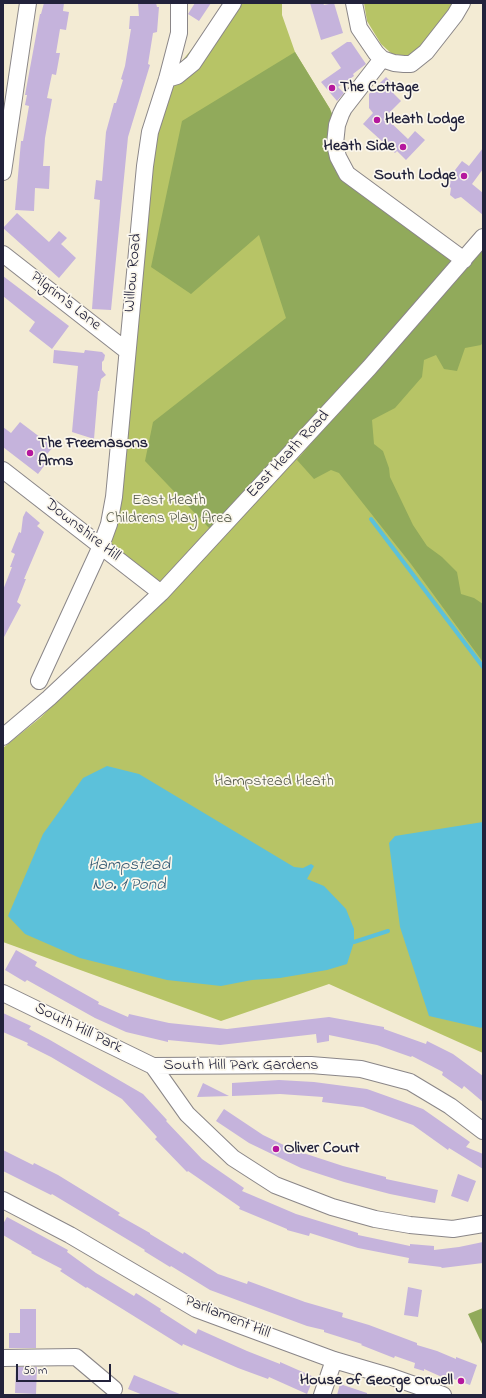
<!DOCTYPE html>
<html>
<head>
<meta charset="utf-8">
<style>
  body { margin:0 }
  #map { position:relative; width:486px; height:1398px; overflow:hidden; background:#f3ebd4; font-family:"Indie Flower",sans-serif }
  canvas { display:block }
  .frame { position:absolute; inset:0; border:4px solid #22223b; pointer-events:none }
  .scale { position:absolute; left:16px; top:1364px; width:95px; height:18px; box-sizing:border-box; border:2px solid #22223b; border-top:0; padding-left:5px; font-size:12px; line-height:14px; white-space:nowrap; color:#22223b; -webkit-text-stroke:3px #fbf7ec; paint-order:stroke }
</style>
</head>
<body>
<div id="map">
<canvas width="486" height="1398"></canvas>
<div class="frame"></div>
<div class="scale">50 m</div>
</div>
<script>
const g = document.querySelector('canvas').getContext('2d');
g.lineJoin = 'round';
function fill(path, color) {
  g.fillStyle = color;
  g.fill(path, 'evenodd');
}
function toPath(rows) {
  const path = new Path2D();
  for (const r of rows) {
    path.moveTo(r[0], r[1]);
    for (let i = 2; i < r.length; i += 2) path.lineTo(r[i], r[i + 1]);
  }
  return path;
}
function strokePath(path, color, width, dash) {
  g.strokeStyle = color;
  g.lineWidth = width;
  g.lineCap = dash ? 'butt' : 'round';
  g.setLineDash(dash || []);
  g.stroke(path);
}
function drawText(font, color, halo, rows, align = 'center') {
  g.font = font + ' "Indie Flower",sans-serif';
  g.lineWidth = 3.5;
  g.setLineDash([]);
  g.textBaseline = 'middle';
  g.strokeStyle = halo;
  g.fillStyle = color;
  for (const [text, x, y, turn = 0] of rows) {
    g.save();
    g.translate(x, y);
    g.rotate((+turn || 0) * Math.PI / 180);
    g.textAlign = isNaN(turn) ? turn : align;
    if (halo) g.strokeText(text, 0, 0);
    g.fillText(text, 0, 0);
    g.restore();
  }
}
fill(toPath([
  [230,3,282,3,282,15,295,52,330,109,338,157,464,260,483,237,483,1053,329,984,221,1021,3,942,3,748,40,718,162,600,101,546,141,197,167,79],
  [364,3,454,3,425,46,408,56,392,54,381,44,367,21]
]), '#b7c466');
fill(toPath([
  [295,52,330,109,337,125,338,157,456,260,210,529,145,461,153,422,286,318,259,235,191,294,151,267,182,121],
  [483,243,483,342,481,345,465,348,457,371,444,369,436,355,424,360,422,377,395,408,372,420,374,444,383,451,389,468,390,477,413,525,427,546,442,557,457,572,461,594,474,598,483,604,483,662,411,564,339,473,331,470,314,479,297,460],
  [483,1308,483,1346,468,1314]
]), '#91aa5b');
fill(toPath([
  [107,766,139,774,294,867,303,868,311,864,314,866,307,879,324,886,346,909,354,929,354,942,347,964,327,970,280,978,252,980,221,986,167,980,80,958,25,934,8,916,43,834,83,778],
  [483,822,483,1026,481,1028,429,1016,400,927,389,843,395,836]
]), '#5cc1da');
strokePath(toPath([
  [371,519,483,667],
  [350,940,354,942,388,931]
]), '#5cc1da', 4);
fill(toPath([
  [44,3,64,3,63,11,69,12,66,30,60,29,56,53,60,53,56,75,52,74,47,98,52,99,45,138,43,166,50,166,49,189,35,188,34,211,15,210,21,141,23,141,29,106,25,105,27,95,25,95,40,14,41,14],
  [138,3,156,3,157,7,159,7,157,32,153,33,148,64,150,65,128,137,111,310,92,309,100,200,94,199,96,180,102,181,106,132,114,103,116,103,123,80,121,79,125,66,131,29,129,29,130,16,139,16],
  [195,3,211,3,199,21,188,14],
  [310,3,323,3,324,5,334,3,343,33,321,40],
  [347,42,351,42,366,64,353,74,354,76,338,87,344,93,337,101,321,82,341,68,331,53],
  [386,77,397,88,393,93,401,101,385,117,408,139,415,131,425,140,406,160,397,151,395,153,363,124,373,113,369,108,369,94],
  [483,148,483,169,472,184,483,193,483,215,461,197,455,199,450,195,451,188,445,183,462,161,469,166],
  [17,213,49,242,59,231,67,238,61,244,76,258,59,278,3,228],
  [3,276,69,326,52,349,29,331,35,322,3,296],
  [54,350,84,353,85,350,102,352,105,355,104,360,102,362,102,370,106,375,101,379,99,391,98,391,94,439,72,432,78,366,53,363],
  [20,422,53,447,43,459,47,462,38,474,3,447,3,427,11,433],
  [26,511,40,523,37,526,44,532,24,579,26,579,17,602,21,605,3,639,3,590,12,567,10,567,15,554,11,552,19,532,21,533,23,517],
  [16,950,37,962,35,966,99,1002,98,1004,128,1017,129,1014,169,1023,227,1029,329,1017,384,1027,384,1029,426,1044,427,1041,453,1054,483,1076,483,1102,464,1086,462,1089,442,1075,443,1072,412,1056,411,1057,377,1045,329,1035,329,1041,317,1043,316,1034,220,1045,168,1040,168,1042,126,1032,95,1018,27,980,25,982,5,970],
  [3,1013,31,1026,29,1029,50,1040,143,1094,167,1120,166,1121,202,1159,244,1188,242,1191,296,1214,358,1233,358,1235,410,1246,410,1244,434,1246,434,1250,459,1247,483,1242,483,1263,442,1268,441,1267,408,1263,409,1258,358,1248,310,1233,309,1236,287,1230,287,1229,239,1209,240,1207,188,1171,187,1172,155,1139,157,1137,122,1099,51,1057,27,1045,28,1043,3,1032],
  [279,1080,314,1082,367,1089,423,1109,470,1142,466,1147,483,1154,483,1169,449,1148,448,1150,413,1125,363,1107,322,1102,323,1097,280,1094,232,1096,232,1083],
  [203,1083,229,1096,197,1097],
  [224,1109,263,1135,294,1150,343,1166,386,1177,386,1179,438,1190,435,1203,390,1194,344,1182,301,1168,249,1143,216,1121],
  [3,1150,33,1165,34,1163,58,1175,120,1213,118,1215,150,1233,150,1234,183,1254,184,1252,218,1274,247,1284,248,1281,305,1302,343,1313,342,1317,369,1325,417,1343,417,1345,437,1351,456,1359,456,1357,477,1365,470,1385,443,1375,442,1377,424,1369,424,1371,414,1368,415,1363,395,1356,394,1358,361,1345,362,1344,324,1332,324,1330,307,1326,210,1290,171,1266,170,1267,144,1251,145,1250,52,1194,51,1195,3,1171],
  [458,1174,476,1181,468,1202,451,1196],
  [7,1217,68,1250,67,1252,96,1273,134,1296,136,1293,161,1309,160,1311,196,1334,198,1329,247,1351,280,1364,280,1362,314,1377,307,1394,269,1377,268,1379,238,1368,183,1344,182,1346,87,1287,86,1288,60,1271,62,1269,31,1253,32,1252,3,1235,3,1224],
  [408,1287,422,1290,418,1317,404,1315],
  [20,1309,36,1309,36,1348,9,1348,9,1333,20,1333],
  [16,1367,37,1367,36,1394,15,1393],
  [134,1375,182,1395,143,1395,128,1389],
  [340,1384,367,1393,367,1395,337,1395]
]), '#c5b3dc');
const minor = toPath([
  [354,3,359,28,376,53,382,59,394,63,404,64,411,64,426,52,455,15,462,3],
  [382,59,344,108,341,114,337,125,335,144,338,157,347,174,464,260],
  [167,79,177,76,193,63,233,3],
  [3,172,28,3],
  [3,254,127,351],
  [3,470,161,593],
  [39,681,101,546,109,524,114,497,145,166,150,132,167,79,179,33,179,3],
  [3,737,49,698,161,593,369,368,483,237],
  [3,993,153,1066,311,1065,361,1069,410,1082,450,1106,483,1131],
  [153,1066,187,1114,233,1158,275,1185,332,1207,375,1219,410,1225,453,1229,483,1224],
  [3,1200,70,1235,196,1309,334,1360,392,1377,443,1395],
  [3,1358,76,1357,114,1389],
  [322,1395,334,1360]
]);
strokePath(minor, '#8a8688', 18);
strokePath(minor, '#fff', 16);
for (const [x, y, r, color] of [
  [332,88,4,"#b5179e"],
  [377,120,4,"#b5179e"],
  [403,147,4,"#b5179e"],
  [464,176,4,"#b5179e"],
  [30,453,4,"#b5179e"],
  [276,1149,4,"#b5179e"],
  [461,1381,4,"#b5179e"]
]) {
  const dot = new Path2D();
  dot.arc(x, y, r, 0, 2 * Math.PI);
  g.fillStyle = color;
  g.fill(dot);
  strokePath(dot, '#fbf7ec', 1.5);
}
drawText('bold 16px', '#22223b', '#fbf7ec', [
  ["The Cottage",340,88],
  ["Heath Lodge",385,120],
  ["Heath Side",395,147,"right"],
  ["South Lodge",456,176,"right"],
  ["The Freemasons",38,444],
  ["Arms",38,462],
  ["Oliver Court",284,1149],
  ["House of George Orwell",453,1381,"right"]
], 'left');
drawText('16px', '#22223b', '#fbf7ec', [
  ["Willow Road",134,273,-85],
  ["Pilgrim's Lane",65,302,38],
  ["East Heath Road",289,455,-47],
  ["Downshire Hill",82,531,38],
  ["South Hill Park",78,1029,26],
  ["South Hill Park Gardens",241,1066],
  ["Parliament Hill",227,1318,22]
]);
drawText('16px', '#565b4a', '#fbf7ec', [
  ["East Heath",169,501],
  ["Childrens Play Area",169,519],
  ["Hampstead Heath",274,782]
]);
drawText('italic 17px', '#365a73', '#fbf7ec', [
  ["Hampstead",129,866],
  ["No. 1 Pond",129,886]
]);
</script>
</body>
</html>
